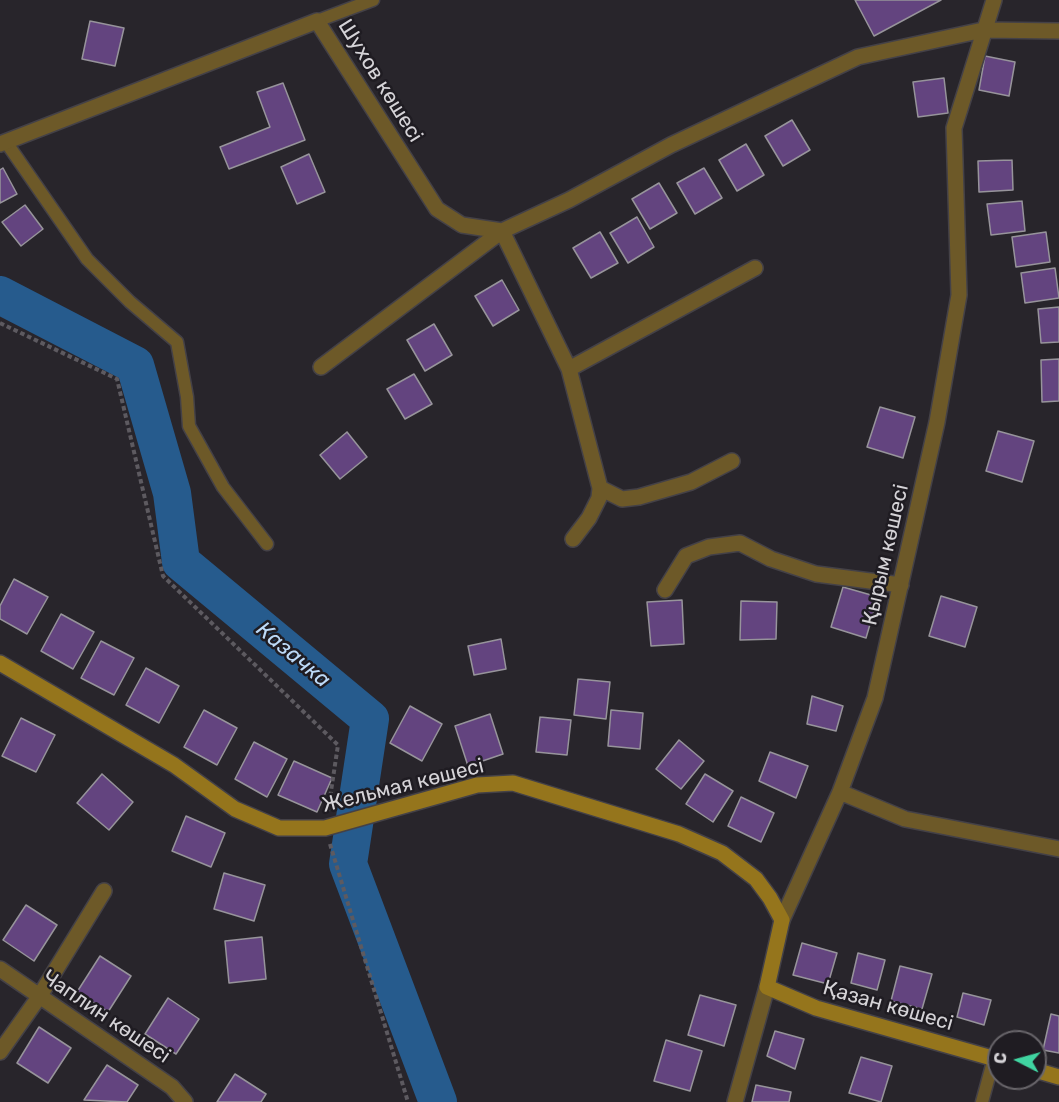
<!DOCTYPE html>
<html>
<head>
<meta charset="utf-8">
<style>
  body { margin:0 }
  #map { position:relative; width:1059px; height:1102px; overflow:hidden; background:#28252b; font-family:Rubik,sans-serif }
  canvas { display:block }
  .north { position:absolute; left:987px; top:1030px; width:60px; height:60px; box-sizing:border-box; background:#1f1c22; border:2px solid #68656a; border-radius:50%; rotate:276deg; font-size:16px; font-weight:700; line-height:24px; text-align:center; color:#d5d3d7 }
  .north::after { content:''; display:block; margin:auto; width:21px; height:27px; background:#40d4a1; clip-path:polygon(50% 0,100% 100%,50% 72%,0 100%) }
</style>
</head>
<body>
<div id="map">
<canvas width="1059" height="1102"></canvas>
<div class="north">С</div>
</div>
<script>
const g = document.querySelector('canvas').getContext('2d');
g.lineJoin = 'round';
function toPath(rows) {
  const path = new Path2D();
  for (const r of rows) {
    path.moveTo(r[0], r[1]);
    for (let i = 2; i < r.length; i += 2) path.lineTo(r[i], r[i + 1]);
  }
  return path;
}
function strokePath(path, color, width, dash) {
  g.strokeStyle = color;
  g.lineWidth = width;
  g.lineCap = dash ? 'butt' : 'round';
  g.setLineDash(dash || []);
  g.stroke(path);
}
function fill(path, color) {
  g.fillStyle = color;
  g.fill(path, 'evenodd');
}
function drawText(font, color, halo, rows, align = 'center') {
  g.font = font + ' Rubik,sans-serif';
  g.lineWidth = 5;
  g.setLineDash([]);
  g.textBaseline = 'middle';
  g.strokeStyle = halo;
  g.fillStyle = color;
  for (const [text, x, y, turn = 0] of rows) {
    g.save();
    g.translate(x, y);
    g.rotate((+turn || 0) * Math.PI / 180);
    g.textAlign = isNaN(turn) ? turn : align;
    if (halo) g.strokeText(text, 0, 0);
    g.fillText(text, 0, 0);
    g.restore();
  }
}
strokePath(toPath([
  [0,295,135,365,172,493,181,562,370,719,348,864,438,1102]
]), '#265b8d', 38);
const building = toPath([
  [855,0,941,0,874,36,855,0],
  [90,21,124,28,115,66,82,59,90,21],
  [985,56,1015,62,1009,96,979,90,985,56],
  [944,78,948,113,918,117,913,82,944,78],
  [283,83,305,140,229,169,220,147,270,127,257,92,283,83],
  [792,120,810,150,783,166,765,136,792,120],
  [746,144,764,175,737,191,719,160,746,144],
  [309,154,325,192,297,204,281,167,309,154],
  [1012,160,1013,190,979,192,978,161,1012,160],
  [3,168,17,194,0,203,0,170,3,168],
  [704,168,722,198,695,214,677,183,704,168],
  [659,183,677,213,650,229,632,199,659,183],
  [1022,201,1025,231,991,235,987,204,1022,201],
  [25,205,43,229,21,246,2,222,25,205],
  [637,217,654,247,628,263,610,233,637,217],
  [600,232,618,263,591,278,573,248,600,232],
  [1046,232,1050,262,1016,267,1012,237,1046,232],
  [1055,268,1059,298,1025,303,1021,273,1055,268],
  [502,280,519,310,493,326,475,296,502,280],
  [1059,307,1059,342,1041,343,1038,309,1059,307],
  [434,324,452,355,425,371,407,340,434,324],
  [1059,359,1059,401,1042,402,1041,360,1059,359],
  [414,374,432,404,405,419,387,389,414,374],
  [880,407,915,417,903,458,867,447,880,407],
  [998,431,1034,441,1022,482,986,471,998,431],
  [347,432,367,457,340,479,320,455,347,432],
  [14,579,48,597,27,634,0,619,0,606,14,579],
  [843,587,878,597,866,638,831,627,843,587],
  [941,596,977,607,965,647,929,636,941,596],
  [682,600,684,644,651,646,647,602,682,600],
  [741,601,777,602,776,639,740,640,741,601],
  [61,614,94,632,73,669,41,651,61,614],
  [501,639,506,669,474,675,468,646,501,639],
  [101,641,134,658,114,695,81,678,101,641],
  [146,668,179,686,159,723,126,705,146,668],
  [578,679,610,682,606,719,574,715,578,679],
  [812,696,843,706,836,731,807,724,812,696],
  [410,706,442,724,422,761,390,743,410,706],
  [204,710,237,728,217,765,184,747,204,710],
  [611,710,643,713,640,749,608,746,611,710],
  [490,714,503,754,468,766,455,726,490,714],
  [540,717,571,720,567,755,536,752,540,717],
  [21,718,55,735,36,772,2,756,21,718],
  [679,740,704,761,681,789,656,769,679,740],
  [254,742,287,759,267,797,235,779,254,742],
  [770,752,808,766,796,798,759,781,770,752],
  [294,761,332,778,317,812,278,795,294,761],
  [102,774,133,802,109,830,77,803,102,774],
  [705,774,733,791,713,822,686,804,705,774],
  [741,797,774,813,761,842,728,826,741,797],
  [186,816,225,833,211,867,172,851,186,816],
  [224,873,265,885,254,921,214,909,224,873],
  [26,905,57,925,34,961,3,940,26,905],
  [262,937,266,979,229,983,225,941,262,937],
  [802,943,837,953,828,984,793,975,802,943],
  [858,953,885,960,877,990,851,983,858,953],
  [100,956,131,976,108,1012,77,992,100,956],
  [900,966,932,974,922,1009,891,1001,900,966],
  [963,993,991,1000,984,1025,957,1017,963,993],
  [700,995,736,1005,724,1046,688,1035,700,995],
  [168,998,199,1019,176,1054,145,1034,168,998],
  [1051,1014,1059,1016,1059,1053,1043,1050,1051,1014],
  [39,1027,71,1048,48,1083,17,1063,39,1027],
  [775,1031,804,1039,795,1069,767,1056,775,1031],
  [666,1040,702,1051,690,1091,654,1081,666,1040],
  [861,1057,892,1066,881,1102,849,1093,861,1057],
  [107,1065,138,1085,127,1102,84,1100,107,1065],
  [235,1074,266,1094,261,1102,217,1102,235,1074],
  [756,1085,791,1092,789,1102,752,1102,756,1085]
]);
fill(building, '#63447f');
strokePath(building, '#97949b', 1.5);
const lane = toPath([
  [317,21,373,0],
  [6,142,87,259,130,302,177,342,187,397,189,426,223,487,267,544],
  [982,1102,994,1058]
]);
const street = toPath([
  [0,144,317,21,437,209,462,225,502,231,569,200,671,145,858,57,983,30,1059,31],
  [321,367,502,231,569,369,600,488,599,498,589,518,573,539],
  [569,369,755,268],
  [600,488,622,499,639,497,691,482,732,461],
  [665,590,686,556,709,547,740,543,771,559,816,574,901,585],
  [840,792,905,819,1059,849],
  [782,920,840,792,875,698,937,422,959,295,954,128,994,0],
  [0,969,172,1087,185,1102],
  [0,1052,39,997,104,891],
  [735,1102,767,987]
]);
const secondary = toPath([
  [0,663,174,765,235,809,279,828,325,828,477,785,513,783,679,834,722,853,756,879,770,898,782,920,767,987,816,1008,999,1060],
  [1035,1070,1059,1077]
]);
strokePath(lane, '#444147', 15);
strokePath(street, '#444147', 18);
strokePath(secondary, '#444147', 18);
strokePath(toPath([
  [0,323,117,379,163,576,338,745,328,811],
  [330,844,408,1102]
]), '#5d5a60', 4, [4.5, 3]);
strokePath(lane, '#6d5928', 12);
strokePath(street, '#6d5928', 15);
strokePath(secondary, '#95751c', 15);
drawText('21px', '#d5d3d7', '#1f1c22', [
  ["Шухов көшесі",380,81,58],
  ["Қырым көшесі",886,555,-77],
  ["Жельмая көшесі",403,786,-14],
  ["Қазан көшесі",888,1006,16],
  ["Чаплин көшесі",106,1017,34]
]);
drawText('italic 22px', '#bddaf8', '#1f1c22', [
  ["Казачка",293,655,40]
]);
</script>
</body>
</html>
